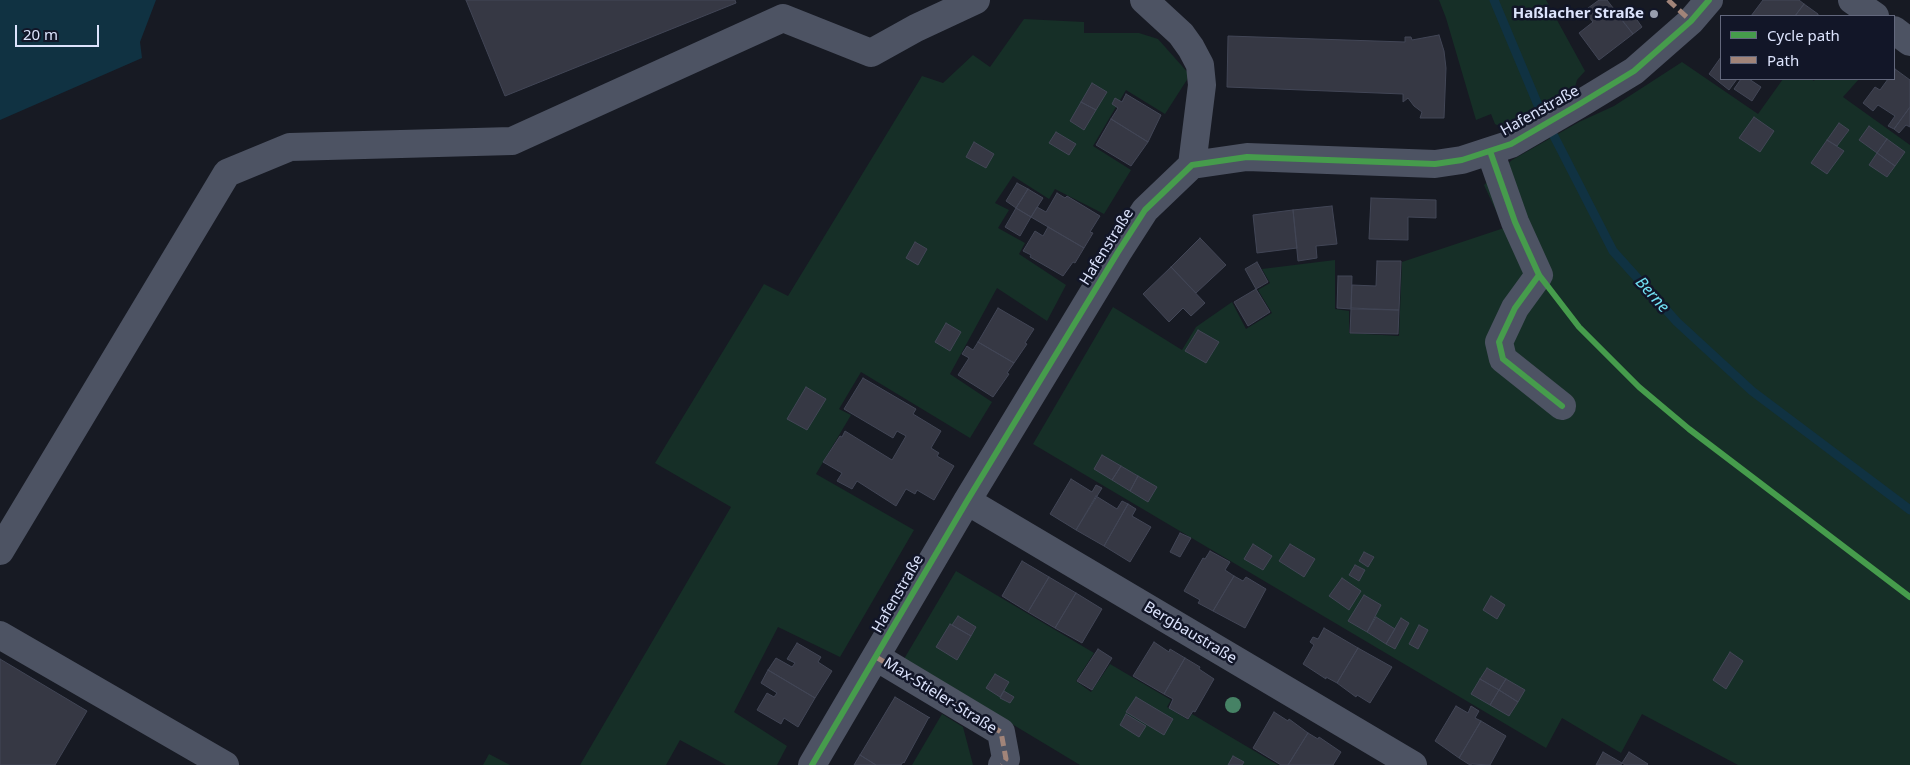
<!DOCTYPE html>
<html>
<head>
<meta charset="utf-8">
<style>
  body { margin:0 }
  #map { position:relative; width:1910px; height:765px; overflow:hidden; background:#171a23; font-family:"Noto Sans",sans-serif }
  canvas { display:block }
  .legend { position:absolute; left:1720px; top:15px; width:175px; height:65px; box-sizing:border-box; background:#121628; border:1px solid #63687d; margin:0; padding:6px 9px; list-style:none; font-size:15px; color:#dce3fc }
  .legend li { display:flex; align-items:center; gap:10px; height:25px }
  .legend b { width:25px; border:1px solid #63687d }
  .scale { position:absolute; left:15px; top:25px; width:84px; height:22px; box-sizing:border-box; border:2px solid #dce3fc; border-top:0; padding-left:6px; font-size:15px; line-height:18px; white-space:nowrap; color:#dce3fc; -webkit-text-stroke:4px #121628; paint-order:stroke }
</style>
</head>
<body>
<div id="map">
<canvas width="1910" height="765"></canvas>
<ul class="legend">
<li><b style="height:6px;background:#469c4c"></b>Cycle path</li>
<li><b style="height:6px;background:#a18479"></b>Path</li>
</ul>
<div class="scale">20 m</div>
</div>
<script>
const g = document.querySelector('canvas').getContext('2d');
g.lineJoin = 'round';
function fill(path, color) {
  g.fillStyle = color;
  g.fill(path, 'evenodd');
}
function toPath(rows) {
  const path = new Path2D();
  for (const r of rows) {
    path.moveTo(r[0], r[1]);
    for (let i = 2; i < r.length; i += 2) path.lineTo(r[i], r[i + 1]);
  }
  return path;
}
function strokePath(path, color, width, dash) {
  g.strokeStyle = color;
  g.lineWidth = width;
  g.lineCap = dash ? 'butt' : 'round';
  g.setLineDash(dash || []);
  g.stroke(path);
}
function drawText(font, color, halo, rows, align = 'center') {
  g.font = font + ' "Noto Sans",sans-serif';
  g.lineWidth = 5;
  g.setLineDash([]);
  g.textBaseline = 'middle';
  g.strokeStyle = halo;
  g.fillStyle = color;
  for (const [text, x, y, turn = 0] of rows) {
    g.save();
    g.translate(x, y);
    g.rotate((+turn || 0) * Math.PI / 180);
    g.textAlign = isNaN(turn) ? turn : align;
    if (halo) g.strokeText(text, 0, 0);
    g.fillText(text, 0, 0);
    g.restore();
  }
}
fill(toPath([
  [1439,0,1546,0,1585,71,1577,80,1575,87,1501,127,1495,124,1491,114,1476,120,1446,18],
  [1024,19,1084,22,1084,33,1139,33,1158,39,1190,75,1165,114,1126,90,1093,146,1131,170,1104,214,1055,189,1049,199,1013,176,995,203,1009,210,998,228,1025,243,1019,254,1066,285,1047,321,997,288,950,374,992,402,970,438,861,372,839,409,851,415,816,474,914,530,840,657,778,627,734,712,787,746,777,765,726,765,680,740,666,765,580,765,731,507,655,463,764,284,788,296,922,76,943,83,973,55,990,67],
  [1682,62,1758,114,1783,79,1811,79,1814,81,1815,79,1859,79,1843,97,1910,145,1910,765,1738,765,1642,714,1621,753,1562,718,1546,748,1033,444,1113,307,1182,350,1196,327,1232,302,1246,329,1272,313,1258,290,1270,283,1262,269,1335,260,1335,309,1349,311,1349,333,1399,336,1402,262,1504,228,1484,185,1512,160,1579,122,1614,106],
  [956,571,1094,653,1076,681,1091,692,1110,664,1171,700,1167,707,1188,720,1192,714,1278,765,1080,765,904,659],
  [942,714,963,727,973,765,912,765],
  [489,754,510,765,483,765]
]), '#162f27');
fill(toPath([
  [0,0,156,0,140,42,142,58,0,120]
]), '#103242');
strokePath(toPath([
  [1494,0,1538,105,1613,251,1677,322,1752,391,1910,510]
]), '#103242', 9);
const building = toPath([
  [466,0,735,0,736,3,505,96,466,0],
  [1599,0,1607,0,1633,34,1599,60,1579,33,1593,22,1584,11,1599,0],
  [1763,0,1799,0,1804,4,1795,16,1751,16,1763,0],
  [1804,4,1818,14,1818,16,1795,16,1804,4],
  [1630,10,1642,27,1633,34,1620,18,1630,10],
  [1439,35,1444,51,1446,68,1444,118,1420,118,1422,112,1414,106,1408,98,1403,102,1403,94,1227,87,1228,36,1405,42,1405,37,1411,37,1412,40,1439,35],
  [1721,57,1721,79,1737,79,1729,90,1709,74,1721,57],
  [1895,69,1910,80,1910,107,1894,129,1888,126,1895,116,1878,105,1873,111,1863,103,1875,87,1880,90,1888,79,1894,79,1895,69],
  [1741,79,1749,79,1761,87,1752,101,1734,89,1741,79],
  [1092,83,1107,92,1096,110,1081,102,1092,83],
  [1126,94,1161,115,1148,142,1111,119,1118,108,1112,104,1115,98,1122,102,1126,94],
  [1081,102,1096,110,1084,130,1070,121,1081,102],
  [1910,107,1910,127,1906,125,1899,133,1894,129,1910,107],
  [1754,117,1774,131,1760,152,1739,138,1754,117],
  [1111,119,1148,142,1131,166,1096,145,1111,119],
  [1839,123,1849,130,1837,146,1827,140,1839,123],
  [1869,126,1887,139,1877,153,1859,140,1869,126],
  [1056,132,1076,144,1069,155,1049,143,1056,132],
  [1887,139,1905,152,1895,166,1877,153,1887,139],
  [1827,140,1844,151,1827,174,1811,163,1827,140],
  [974,142,994,154,986,168,966,157,974,142],
  [1877,153,1895,166,1887,177,1869,165,1877,153],
  [1017,183,1028,189,1016,208,1006,201,1017,183],
  [1028,189,1043,198,1031,217,1016,208,1028,189],
  [1057,193,1065,198,1067,196,1100,216,1090,232,1093,233,1084,248,1031,217,1037,207,1046,212,1057,193],
  [1371,198,1436,200,1436,218,1408,217,1408,240,1369,239,1371,198],
  [1332,206,1337,244,1316,246,1317,258,1298,261,1293,210,1332,206],
  [1016,208,1031,217,1020,236,1005,227,1016,208],
  [1293,210,1297,248,1257,253,1253,215,1293,210],
  [1048,227,1084,248,1075,263,1073,262,1063,276,1030,257,1031,255,1023,251,1035,231,1043,236,1048,227],
  [1200,238,1226,265,1196,293,1171,267,1200,238],
  [915,242,927,249,918,265,906,258,915,242],
  [1377,261,1401,261,1399,310,1351,308,1352,285,1376,286,1377,261],
  [1257,262,1268,282,1256,289,1245,269,1257,262],
  [1171,267,1205,303,1191,316,1183,308,1169,322,1143,294,1171,267],
  [1338,276,1352,276,1351,309,1337,308,1338,276],
  [1256,289,1270,312,1248,326,1234,302,1256,289],
  [998,308,1034,329,1025,343,1027,344,1014,363,978,342,998,308],
  [1351,309,1399,310,1398,334,1350,333,1351,309],
  [946,323,961,332,950,351,935,342,946,323],
  [1198,330,1219,342,1206,363,1185,351,1198,330],
  [978,342,1014,363,1007,373,1009,374,993,397,958,375,969,358,962,354,967,346,973,350,978,342],
  [863,378,916,409,913,414,941,431,931,448,939,453,937,456,954,466,934,500,917,490,915,494,906,489,896,506,857,481,852,489,837,481,842,473,823,462,840,436,842,437,845,431,892,460,906,436,897,431,893,438,844,409,863,378],
  [806,387,826,399,807,430,787,419,806,387],
  [1102,455,1121,466,1112,480,1094,469,1102,455],
  [1121,466,1138,476,1130,491,1112,480,1121,466],
  [1138,476,1157,487,1148,502,1130,491,1138,476],
  [1071,479,1092,492,1096,485,1102,488,1076,530,1050,514,1071,479],
  [1096,496,1117,509,1122,501,1128,504,1104,546,1076,530,1096,496],
  [1128,504,1136,509,1132,516,1151,527,1130,562,1104,546,1128,504],
  [1180,533,1191,538,1180,557,1170,552,1180,533],
  [1253,544,1272,556,1263,570,1244,559,1253,544],
  [1290,544,1315,559,1304,577,1279,561,1290,544],
  [1210,551,1230,562,1225,570,1234,576,1213,611,1198,603,1200,600,1184,591,1203,558,1205,559,1210,551],
  [1364,552,1374,557,1368,567,1359,561,1364,552],
  [1022,561,1049,577,1028,612,1002,596,1022,561],
  [1355,565,1365,570,1359,581,1349,575,1355,565],
  [1234,576,1243,581,1246,577,1266,589,1245,628,1213,611,1234,576],
  [1049,577,1076,593,1055,628,1028,612,1049,577],
  [1342,578,1361,591,1349,610,1329,596,1342,578],
  [1076,593,1102,609,1082,643,1055,628,1076,593],
  [1364,595,1381,605,1367,632,1348,621,1364,595],
  [1491,596,1505,605,1497,619,1483,610,1491,596],
  [958,616,976,627,971,636,952,625,958,616],
  [1376,617,1395,629,1386,644,1367,632,1376,617],
  [1401,618,1409,623,1395,649,1386,644,1401,618],
  [950,624,971,636,957,660,936,647,950,624],
  [1419,625,1428,630,1418,649,1409,644,1419,625],
  [1324,628,1358,648,1337,683,1326,677,1326,679,1303,664,1314,645,1310,642,1313,637,1318,639,1324,628],
  [1154,642,1169,652,1170,649,1185,658,1164,694,1133,676,1154,642],
  [797,643,821,657,818,662,832,671,815,698,768,670,776,658,792,667,795,663,787,659,797,643],
  [1358,648,1392,667,1370,703,1357,695,1356,697,1337,683,1358,648],
  [1098,649,1112,658,1092,690,1077,681,1098,649],
  [1730,652,1743,661,1726,689,1713,680,1730,652],
  [1185,658,1200,667,1199,669,1214,679,1195,712,1193,711,1188,719,1169,708,1173,699,1164,694,1185,658],
  [0,659,87,711,55,765,0,765,0,659],
  [1487,668,1506,679,1499,690,1480,679,1487,668],
  [768,670,815,698,798,727,784,718,781,724,757,710,767,693,774,697,777,693,761,683,768,670],
  [995,674,1009,682,1000,697,986,688,995,674],
  [1480,679,1499,690,1490,705,1471,694,1480,679],
  [1506,679,1525,690,1518,702,1499,690,1506,679],
  [1499,690,1518,702,1509,716,1490,705,1499,690],
  [1004,691,1014,697,1010,703,1000,698,1004,691],
  [895,697,930,718,929,717,904,763,903,762,901,765,876,765,860,755,895,697],
  [1136,697,1173,719,1164,735,1126,712,1136,697],
  [1456,706,1468,713,1471,706,1479,711,1475,718,1481,721,1459,758,1435,741,1456,706],
  [1274,712,1288,721,1289,719,1308,733,1288,765,1281,765,1253,748,1274,712],
  [1126,714,1146,726,1139,737,1120,725,1126,714],
  [1481,721,1506,736,1490,765,1472,764,1470,765,1459,758,1481,721],
  [1308,733,1318,739,1319,737,1341,752,1333,765,1288,765,1308,733],
  [1603,752,1622,763,1621,765,1596,765,1603,752],
  [1629,752,1648,764,1647,765,1625,765,1622,763,1629,752],
  [860,755,876,765,854,765,860,755],
  [1233,756,1244,762,1242,765,1228,765,1233,756]
]);
fill(building, '#363844');
strokePath(building, '#424656', 1);
strokePath(toPath([
  [1144,0,1181,34,1191,48,1200,65,1202,85,1192,165],
  [1852,0,1875,16],
  [1894,30,1910,42],
  [1490,151,1515,222,1539,275,1515,308,1499,342,1503,359,1562,406],
  [967,501,1413,765],
  [0,551,227,173,290,147,512,141,783,18,871,53,916,28,976,0],
  [0,635,225,765],
  [876,657,1001,732,1006,759,1002,765],
  [812,765,967,501,1118,252,1145,210,1192,165,1247,157,1435,164,1462,160,1511,144,1578,105,1634,71,1691,21,1709,0]
]), '#4d5363', 28);
strokePath(toPath([
  [1668,0,1691,21],
  [876,657,1001,732,1006,759,1002,765]
]), '#a18479', 5, [10, 5]);
strokePath(toPath([
  [1490,151,1515,222,1539,275,1579,327,1639,387,1689,429,1910,597],
  [1539,275,1515,308,1499,342,1503,359,1562,406],
  [812,765,967,501,1118,252,1145,210,1192,165,1247,157,1435,164,1462,160,1511,144,1578,105,1634,71,1691,21,1709,0]
]), '#469c4c', 6);
g.fillStyle = '#468265';
for (const [x, y] of [
  [1233,705]
]) {
  g.beginPath();
  g.arc(x, y, 8, 0, 2 * Math.PI);
  g.fill();
}
for (const [x, y, r, color] of [
  [1654,14,5,"#979db0"]
]) {
  const dot = new Path2D();
  dot.arc(x, y, r, 0, 2 * Math.PI);
  g.fillStyle = color;
  g.fill(dot);
  strokePath(dot, '#121628', 2);
}
drawText('bold 15px', '#dce3fc', '#121628', [
  ["Haßlacher Straße",1644,14]
], 'right');
drawText('15px', '#dce3fc', '#121628', [
  ["Hafenstraße",1540,111,-29],
  ["Hafenstraße",1107,247,-58],
  ["Hafenstraße",898,594,-60],
  ["Bergbaustraße",1190,633,31],
  ["Max-Stieler-Straße",940,696,32]
]);
drawText('italic 16px', '#72e2f5', '#121628', [
  ["Berne",1652,295,48]
]);
</script>
</body>
</html>
